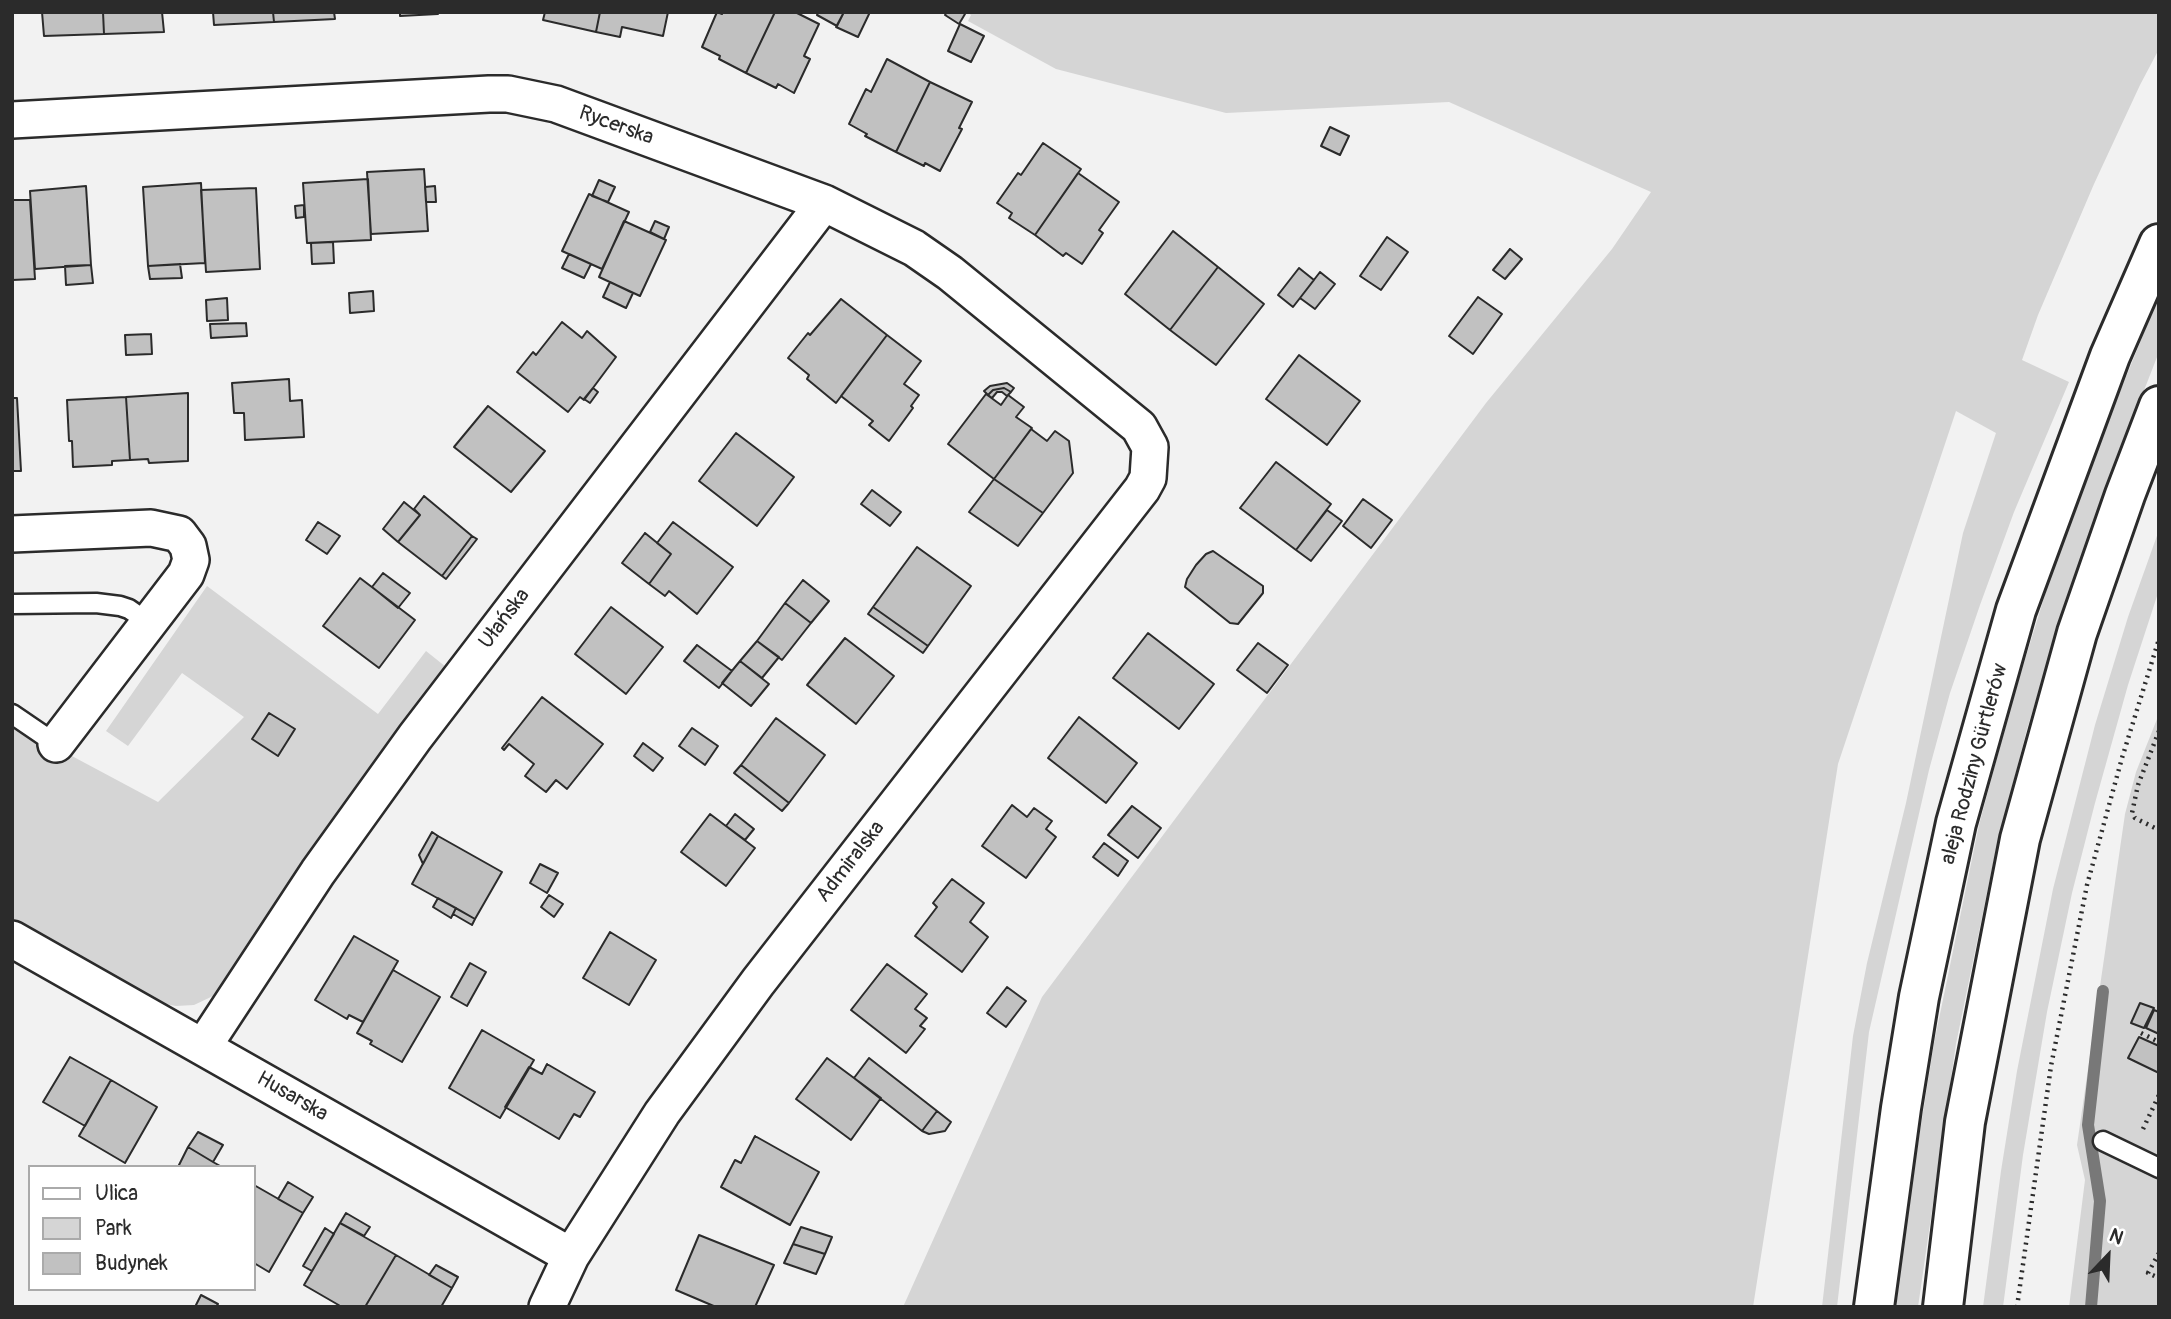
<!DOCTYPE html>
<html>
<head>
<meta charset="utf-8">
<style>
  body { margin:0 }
  #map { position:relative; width:2171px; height:1319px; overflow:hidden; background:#f2f2f2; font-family:Pangolin,sans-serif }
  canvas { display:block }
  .frame { position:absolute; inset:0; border:14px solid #2b2b2b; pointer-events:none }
  .legend { position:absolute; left:28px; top:1165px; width:228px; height:126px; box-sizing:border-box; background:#fff; border:2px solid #aaa; margin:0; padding:9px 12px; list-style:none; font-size:21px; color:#2b2b2b }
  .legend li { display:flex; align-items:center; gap:14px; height:35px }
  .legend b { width:35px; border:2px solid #aaa }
  .north { position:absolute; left:2073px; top:1221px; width:70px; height:70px; -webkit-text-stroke:5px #fff; paint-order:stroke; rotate:23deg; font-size:19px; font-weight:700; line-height:28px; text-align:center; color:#2b2b2b }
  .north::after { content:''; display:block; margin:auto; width:24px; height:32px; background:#2b2b2b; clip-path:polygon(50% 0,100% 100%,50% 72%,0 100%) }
</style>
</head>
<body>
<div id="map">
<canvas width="2171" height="1319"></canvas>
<div class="frame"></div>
<ul class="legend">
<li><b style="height:9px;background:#fff"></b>Ulica</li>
<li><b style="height:19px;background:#d5d5d5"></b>Park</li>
<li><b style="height:19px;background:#c1c1c1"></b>Budynek</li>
</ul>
<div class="north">N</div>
</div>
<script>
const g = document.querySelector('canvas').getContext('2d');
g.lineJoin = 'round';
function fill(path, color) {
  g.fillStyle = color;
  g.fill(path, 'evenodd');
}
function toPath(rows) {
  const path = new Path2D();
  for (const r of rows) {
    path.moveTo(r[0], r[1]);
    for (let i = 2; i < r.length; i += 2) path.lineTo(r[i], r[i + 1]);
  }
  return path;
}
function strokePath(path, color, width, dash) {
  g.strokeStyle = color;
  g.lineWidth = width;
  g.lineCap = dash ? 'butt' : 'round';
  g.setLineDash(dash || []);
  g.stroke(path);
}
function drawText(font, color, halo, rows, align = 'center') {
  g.font = font + ' Pangolin,sans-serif';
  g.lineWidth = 5;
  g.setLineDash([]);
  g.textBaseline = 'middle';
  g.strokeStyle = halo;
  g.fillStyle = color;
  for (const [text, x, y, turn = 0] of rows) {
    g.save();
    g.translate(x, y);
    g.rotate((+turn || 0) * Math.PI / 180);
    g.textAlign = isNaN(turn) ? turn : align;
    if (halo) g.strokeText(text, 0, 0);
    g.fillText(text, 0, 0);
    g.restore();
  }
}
fill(toPath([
  [967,12,2159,12,2159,49,2140,85,2094,184,2038,315,2022,360,2069,382,2014,512,1980,605,1950,693,1929,770,1869,1032,1837,1307,1822,1307,1853,1036,1867,963,1906,803,1963,533,1996,433,1956,411,1838,764,1753,1307,903,1307,1042,997,1486,403,1612,249,1651,192,1449,102,1226,113,1056,69,968,21,971,15],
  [2159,296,2159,352,2109,480,2076,571,2027,729,1995,854,1956,1044,1918,1307,1896,1307,1906,1220,1934,1043,1979,825,2012,702,2048,585,2095,453],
  [2159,530,2159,590,2128,685,2095,803,2072,893,2047,1012,2023,1155,2003,1307,1983,1307,2001,1171,2017,1071,2053,889,2095,725,2128,617],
  [207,586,378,714,426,651,446,667,263,921,213,996,194,1005,176,1006,160,1003,12,918,12,724,158,802,244,717,182,673,128,746,106,731],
  [2159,714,2159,1307,2069,1307,2085,1180,2077,1145,2125,814,2136,772]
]), '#d5d5d5');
strokePath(toPath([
  [2091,1307,2100,1201,2088,1125,2103,991]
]), '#787878', 12);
const building = toPath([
  [42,12,103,12,104,34,44,36,42,12],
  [103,12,162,12,164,32,104,34,103,12],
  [213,12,273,12,274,22,214,25,213,12],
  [273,12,334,12,335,19,274,22,273,12],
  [400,12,438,12,438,14,400,16,400,12],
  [545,12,600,12,596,32,543,20,545,12],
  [600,12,668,12,663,36,622,27,620,37,596,32,600,12],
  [717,12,722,14,723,12,775,12,746,73,719,59,720,56,702,47,717,12],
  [775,12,795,12,819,24,804,56,810,59,794,93,778,84,776,88,746,73,775,12],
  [818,12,844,12,837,26,817,15,818,12],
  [844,12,870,12,858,37,836,27,844,12],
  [947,12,962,12,965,14,959,24,945,15,947,12],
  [960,24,984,36,971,62,948,51,960,24],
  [887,59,930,82,896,152,865,136,867,134,849,124,866,89,871,92,887,59],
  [930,82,972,102,959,128,962,129,940,171,925,163,924,166,896,152,930,82],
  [1330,127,1349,136,1340,155,1321,146,1330,127],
  [1043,143,1081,169,1035,235,1009,218,1012,213,997,203,1018,173,1021,175,1043,143],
  [424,169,428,231,371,234,367,172,424,169],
  [1078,173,1119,202,1099,230,1103,233,1082,264,1066,253,1063,256,1035,235,1078,173],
  [368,179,371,240,307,243,303,183,368,179],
  [599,180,615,187,608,202,592,196,599,180],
  [201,183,205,263,148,266,143,187,201,183],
  [86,186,91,265,35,269,30,191,86,186],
  [435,186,436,202,426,202,425,187,435,186],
  [256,188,260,269,206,272,201,190,256,188],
  [589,194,629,212,602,269,562,251,589,194],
  [12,200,30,200,35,279,12,280,12,200],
  [304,205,304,217,296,218,295,206,304,205],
  [624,221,666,240,640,296,599,277,624,221],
  [655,221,669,227,664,239,650,232,655,221],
  [1173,231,1218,267,1170,330,1125,294,1173,231],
  [1387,237,1408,252,1381,290,1360,276,1387,237],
  [333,242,334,263,312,264,311,243,333,242],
  [1510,249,1522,259,1505,279,1493,270,1510,249],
  [569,254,591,264,584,278,562,268,569,254],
  [180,264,182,278,150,279,148,266,180,264],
  [91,265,93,283,66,285,65,266,91,265],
  [1218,267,1264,304,1216,365,1170,330,1218,267],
  [1299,268,1314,280,1293,307,1278,295,1299,268],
  [1320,272,1335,284,1315,309,1300,298,1320,272],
  [610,282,633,293,626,308,603,297,610,282],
  [373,291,374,311,350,313,349,293,373,291],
  [1478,297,1502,314,1473,354,1449,336,1478,297],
  [227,298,228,320,207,321,206,300,227,298],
  [841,299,887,335,836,403,807,379,809,375,788,358,808,333,810,335,841,299],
  [562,322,582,338,587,331,616,357,584,400,580,397,568,412,517,372,533,352,536,355,562,322],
  [246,323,247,336,211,338,210,324,246,323],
  [151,334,152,354,126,355,125,335,151,334],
  [887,335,921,361,904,384,919,395,911,406,913,408,889,441,869,425,873,421,841,396,887,335],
  [1299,355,1360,401,1327,445,1266,399,1299,355],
  [289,379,290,401,302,400,304,437,245,440,244,413,234,413,232,383,289,379],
  [1007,383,1014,388,1011,392,1004,388,993,390,988,395,984,391,990,386,1007,383],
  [593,388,598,392,590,403,584,399,593,388],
  [1004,388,1011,392,1007,396,1002,392,997,392,992,398,988,395,993,390,1004,388],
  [188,393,188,461,149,463,148,459,130,460,126,397,188,393],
  [986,394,1001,405,1008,395,1024,407,1016,417,1032,428,994,479,948,444,986,394],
  [126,397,130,460,112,461,112,465,73,467,72,441,69,441,67,400,126,397],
  [12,398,17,398,21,471,12,471,12,398],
  [488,406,545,451,511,492,454,447,488,406],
  [1031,429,1047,441,1055,431,1069,441,1073,473,1043,513,994,479,1031,429],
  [736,433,794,477,757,526,699,481,736,433],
  [1276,462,1331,504,1296,550,1240,508,1276,462],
  [994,479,1043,513,1018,546,969,512,994,479],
  [872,490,901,512,890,526,861,504,872,490],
  [424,496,472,536,442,576,398,542,420,515,414,509,424,496],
  [1363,499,1392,520,1371,548,1343,526,1363,499],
  [404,502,420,515,398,542,383,529,404,502],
  [1327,510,1342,521,1311,561,1296,550,1327,510],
  [318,522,340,536,327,554,306,540,318,522],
  [673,522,733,567,697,614,669,591,665,596,649,584,671,554,657,543,673,522],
  [645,533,671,554,649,584,622,563,645,533],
  [472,536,477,539,446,579,442,576,472,536],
  [917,547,971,586,928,646,873,607,917,547],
  [1213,551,1263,586,1263,593,1238,624,1230,623,1185,587,1187,579,1196,565,1206,554,1213,551],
  [383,573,410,593,398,608,372,587,383,573],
  [360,578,415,620,379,668,323,626,360,578],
  [803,580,829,601,811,623,785,603,803,580],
  [785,603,811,623,782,660,757,641,785,603],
  [611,607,663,647,626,694,575,654,611,607],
  [873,607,928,646,923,653,868,614,873,607],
  [1148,633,1214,684,1179,729,1113,678,1148,633],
  [845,638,894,676,856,724,807,685,845,638],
  [757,641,779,657,762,678,740,661,757,641],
  [1258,643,1288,665,1267,693,1237,670,1258,643],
  [697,645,732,671,719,688,684,661,697,645],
  [740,661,769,684,751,706,722,683,740,661],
  [542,697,603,744,567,789,556,780,546,792,525,776,534,764,509,744,504,750,502,748,542,697],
  [269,713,295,729,278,756,252,739,269,713],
  [1079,717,1137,763,1106,803,1048,758,1079,717],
  [776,718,825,755,789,803,741,765,776,718],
  [692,728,718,746,705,765,679,746,692,728],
  [643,743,663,758,653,771,634,756,643,743],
  [741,765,789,803,782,811,734,773,741,765],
  [1012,805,1027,817,1034,808,1052,821,1046,829,1056,837,1026,878,982,846,1012,805],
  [1132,806,1161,828,1138,858,1108,835,1132,806],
  [710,814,755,848,726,886,681,852,710,814],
  [735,814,754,829,745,840,726,826,735,814],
  [432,832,438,836,423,864,419,855,432,832],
  [438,836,502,872,475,919,412,884,438,836],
  [1104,843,1128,861,1118,876,1093,857,1104,843],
  [540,864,558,873,547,893,530,883,540,864],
  [952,879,984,903,970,922,988,937,962,972,915,936,937,907,933,903,952,879],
  [549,895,563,904,554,917,541,907,549,895],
  [438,898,456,908,451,918,433,907,438,898],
  [456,908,475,919,472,925,453,914,456,908],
  [610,932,656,960,629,1005,583,978,610,932],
  [354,936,398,961,363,1022,349,1015,347,1019,315,1000,354,936],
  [470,963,486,972,467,1006,451,997,470,963],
  [887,964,927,994,915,1009,927,1018,920,1026,925,1029,906,1053,851,1010,887,964],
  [393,970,440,997,402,1062,370,1044,372,1041,357,1033,393,970],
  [1007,987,1026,1001,1006,1027,987,1013,1007,987],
  [2140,1003,2154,1008,2144,1028,2131,1023,2140,1003],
  [2154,1010,2159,1012,2159,1034,2146,1028,2154,1010],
  [482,1030,534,1060,500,1118,449,1088,482,1030],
  [2139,1037,2159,1046,2159,1073,2128,1058,2139,1037],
  [70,1057,111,1080,85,1126,43,1102,70,1057],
  [827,1058,881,1098,851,1140,796,1099,827,1058],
  [869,1058,937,1111,922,1131,854,1078,869,1058],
  [547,1064,595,1092,580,1117,574,1114,559,1139,505,1107,529,1067,542,1074,547,1064],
  [111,1080,157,1107,125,1163,79,1136,111,1080],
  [937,1111,951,1122,945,1131,929,1134,922,1131,937,1111],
  [198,1132,223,1145,213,1162,188,1147,198,1132],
  [755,1136,819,1172,790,1225,721,1187,735,1160,741,1163,755,1136],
  [188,1147,213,1162,222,1167,178,1167,188,1147],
  [288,1182,313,1197,303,1213,278,1199,288,1182],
  [254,1185,303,1213,269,1272,254,1263,254,1185],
  [346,1213,370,1227,364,1236,340,1223,346,1213],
  [340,1223,396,1255,365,1307,342,1307,304,1285,340,1223],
  [801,1227,832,1237,825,1254,793,1244,801,1227],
  [325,1228,334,1234,312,1271,303,1266,325,1228],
  [699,1235,774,1265,755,1307,716,1307,676,1290,699,1235],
  [793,1244,825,1254,816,1274,784,1263,793,1244],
  [396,1255,452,1288,441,1307,365,1307,396,1255],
  [436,1265,458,1277,452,1288,429,1275,436,1265],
  [201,1295,218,1304,216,1307,195,1307,201,1295]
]);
fill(building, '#c1c1c1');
strokePath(building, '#2b2b2b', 2);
const lane = toPath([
  [12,604,96,603,120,606,129,609,149,623],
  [12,714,56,744],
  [2103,1141,2159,1168]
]);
const street = toPath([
  [12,120,489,94,508,94,556,104,824,203,914,248,950,273,1139,427,1150,447,1148,478,1142,489,758,982,662,1113,571,1256,547,1307],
  [12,534,151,528,179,534,188,546,191,560,186,574,56,744],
  [12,939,571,1256],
  [203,1047,318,872,415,737,824,203]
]);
const secondary = toPath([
  [1874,1307,1901,1108,1919,997,1956,823,2016,610,2110,356,2159,244],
  [1943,1307,1965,1122,2020,839,2077,633,2125,495,2159,406]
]);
strokePath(lane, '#2b2b2b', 23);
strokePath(street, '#2b2b2b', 40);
strokePath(secondary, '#2b2b2b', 44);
strokePath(toPath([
  [2159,731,2138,785,2132,813,2135,818,2159,830],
  [2141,1033,2159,1042],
  [2143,1129,2159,1095],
  [2159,1253,2148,1273,2159,1278],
  [2017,1307,2051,1066,2087,885,2122,758,2159,639]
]), '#2b2b2b', 4.5, [2, 5]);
strokePath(lane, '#fff', 18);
strokePath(street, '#fff', 35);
strokePath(secondary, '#fff', 38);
drawText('21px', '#2b2b2b', '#fff', [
  ["Rycerska",616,126,20],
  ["Ułańska",505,619,-53],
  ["aleja Rodziny Gürtlerów",1975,764,-75],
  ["Admiralska",851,862,-52],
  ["Husarska",292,1097,30]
]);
</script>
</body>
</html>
